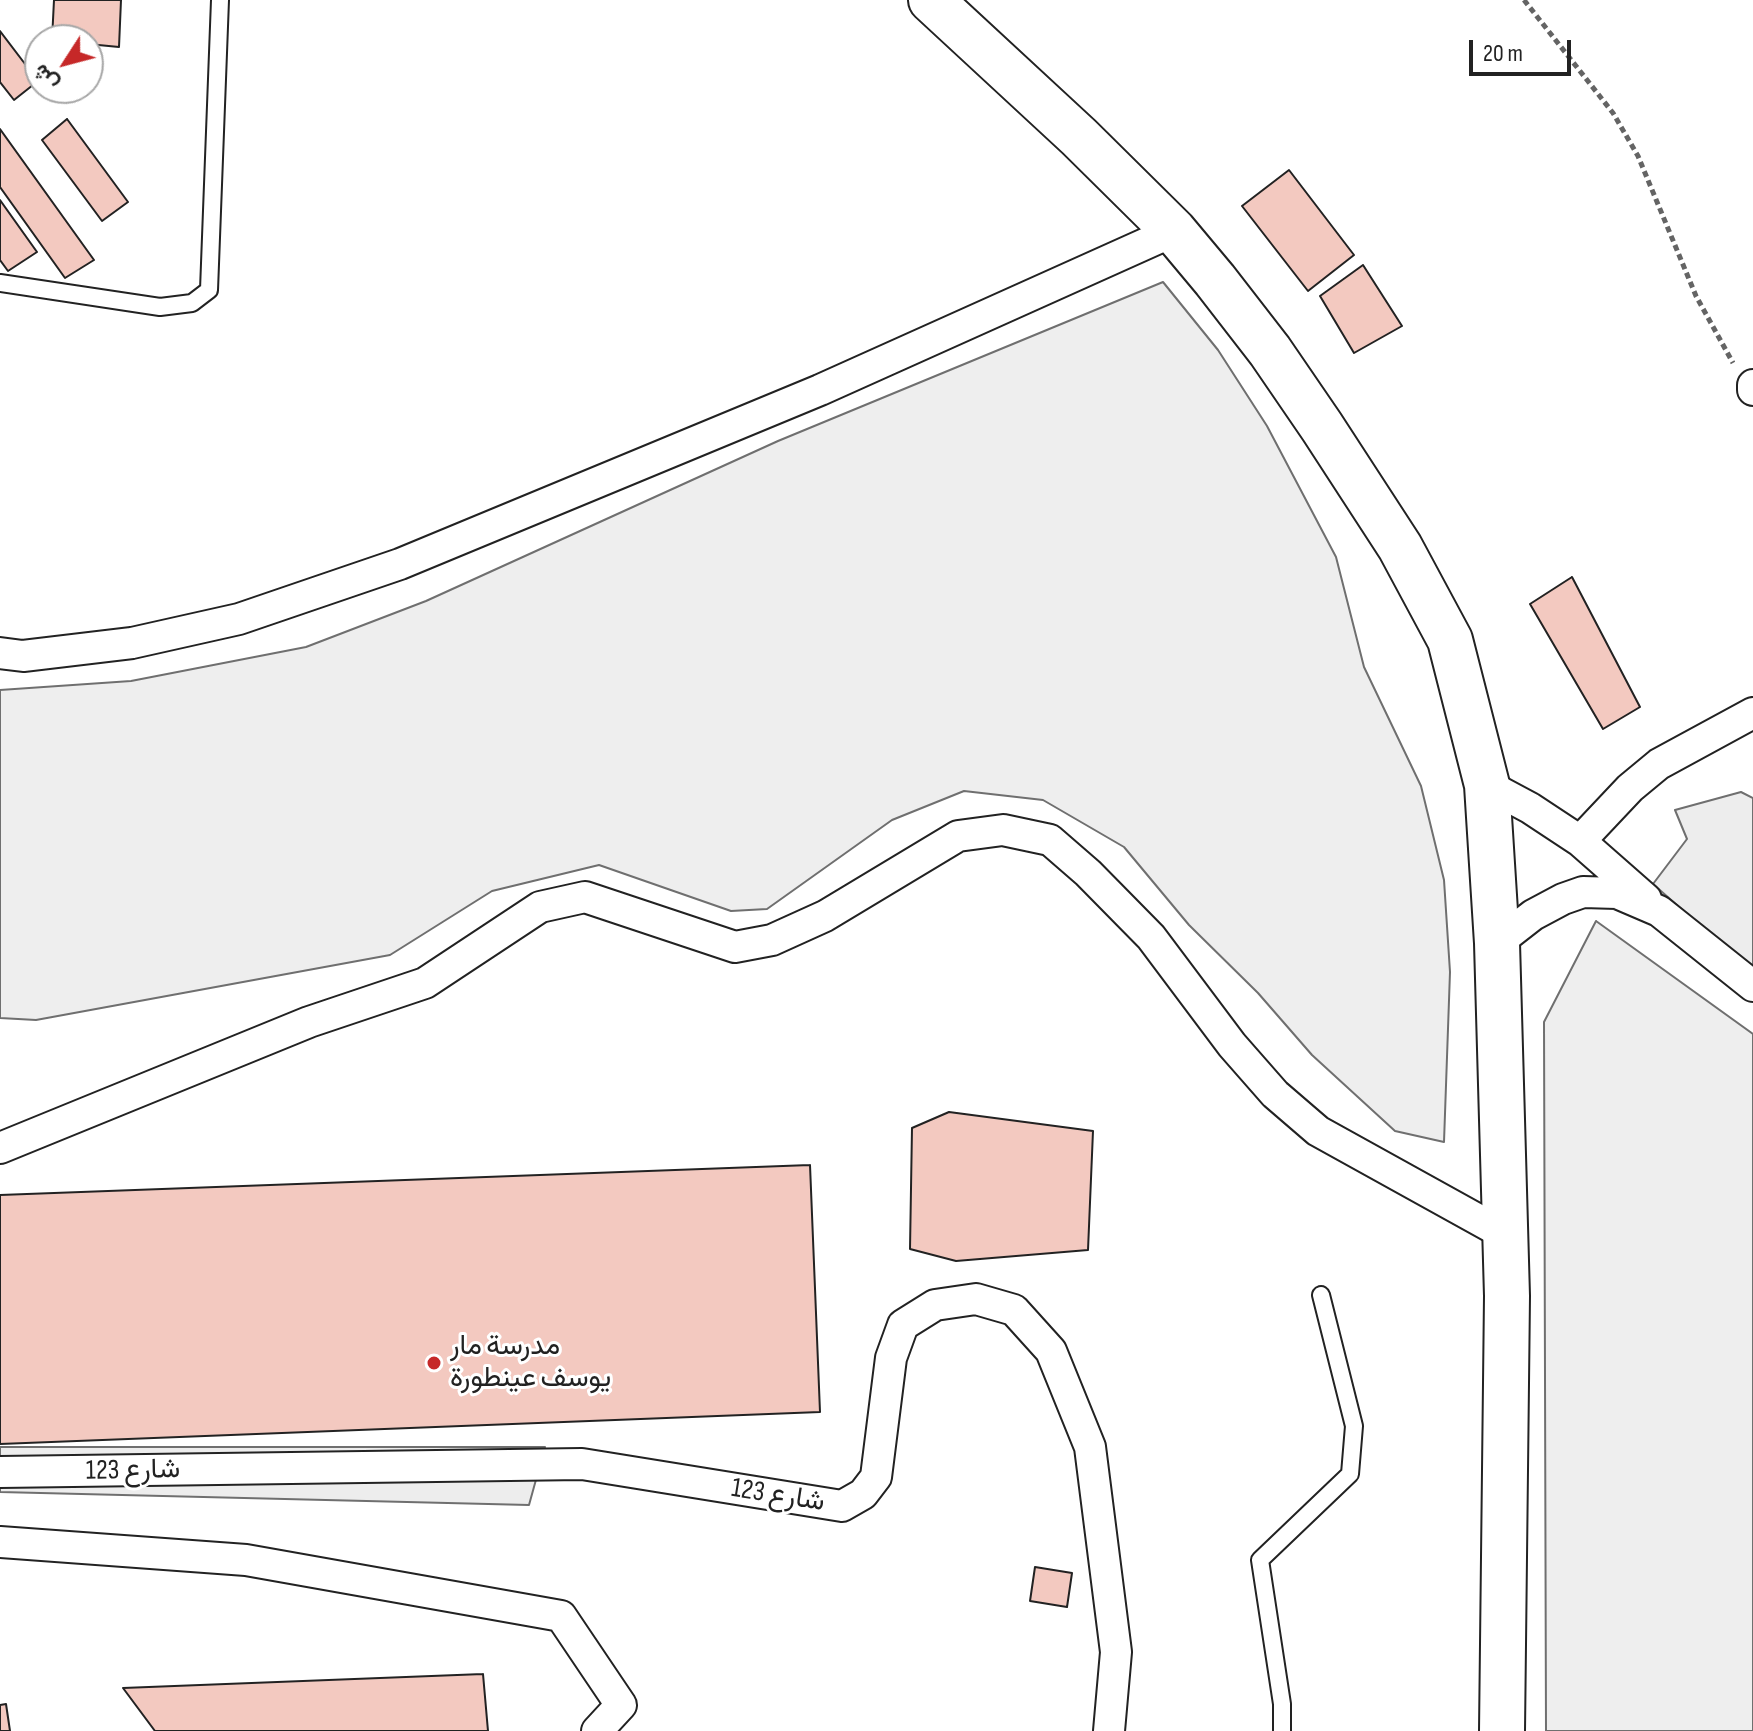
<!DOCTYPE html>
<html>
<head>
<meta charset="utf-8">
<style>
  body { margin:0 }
  #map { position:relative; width:1753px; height:1731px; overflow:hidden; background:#fff; font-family:"Sofia Sans Condensed",Vazirmatn,sans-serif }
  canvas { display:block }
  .north { position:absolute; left:24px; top:24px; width:80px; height:80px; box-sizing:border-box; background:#fff; border:2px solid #a7a7a7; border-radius:50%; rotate:234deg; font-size:22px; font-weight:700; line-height:32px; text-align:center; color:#222 }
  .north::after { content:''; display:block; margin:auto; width:28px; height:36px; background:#c62828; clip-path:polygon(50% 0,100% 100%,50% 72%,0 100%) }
  .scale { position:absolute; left:1469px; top:40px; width:102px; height:36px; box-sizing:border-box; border:4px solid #222; border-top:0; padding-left:10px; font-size:24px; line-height:28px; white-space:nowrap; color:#222; -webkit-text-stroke:6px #fff; paint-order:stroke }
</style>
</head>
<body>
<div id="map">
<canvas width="1753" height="1731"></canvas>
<div class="north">ش</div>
<div class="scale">20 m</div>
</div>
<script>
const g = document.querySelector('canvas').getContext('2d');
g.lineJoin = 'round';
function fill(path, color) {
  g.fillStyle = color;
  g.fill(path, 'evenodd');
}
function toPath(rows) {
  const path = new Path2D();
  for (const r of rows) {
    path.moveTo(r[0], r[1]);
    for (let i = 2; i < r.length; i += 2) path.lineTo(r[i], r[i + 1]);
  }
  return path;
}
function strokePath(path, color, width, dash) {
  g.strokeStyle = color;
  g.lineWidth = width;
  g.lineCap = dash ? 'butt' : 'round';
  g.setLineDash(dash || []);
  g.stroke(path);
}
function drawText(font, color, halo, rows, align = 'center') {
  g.font = font + ' "Sofia Sans Condensed",Vazirmatn,sans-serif';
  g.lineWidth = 6;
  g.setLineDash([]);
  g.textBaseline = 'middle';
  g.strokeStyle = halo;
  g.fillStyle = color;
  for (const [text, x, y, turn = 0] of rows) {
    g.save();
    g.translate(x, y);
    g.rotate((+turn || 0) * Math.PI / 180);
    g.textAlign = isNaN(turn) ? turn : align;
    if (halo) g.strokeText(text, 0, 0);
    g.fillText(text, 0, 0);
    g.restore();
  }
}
const green = toPath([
  [1163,282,1218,350,1267,426,1336,557,1364,667,1421,786,1444,880,1450,972,1444,1142,1395,1131,1312,1055,1258,993,1189,925,1124,847,1043,800,964,791,892,820,767,909,731,911,599,865,492,891,390,955,36,1020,0,1018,0,690,131,681,306,647,426,601,778,441,1163,282],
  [1596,921,1753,1034,1753,1731,1546,1731,1544,1022,1596,921]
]);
fill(green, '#eee');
strokePath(green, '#6f6f6f', 2);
const parking = toPath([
  [1741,792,1753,798,1753,972,1653,884,1687,839,1675,810,1741,792],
  [0,1447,545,1447,529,1505,0,1492,0,1447]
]);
fill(parking, '#ededed');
strokePath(parking, '#6f6f6f', 2);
const building = toPath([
  [54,0,121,0,119,47,88,44,88,40,52,40,54,0],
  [0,31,38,81,14,100,0,82,0,31],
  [67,119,128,202,102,221,42,140,67,119],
  [0,129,94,260,65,278,0,187,0,129],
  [1289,170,1354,255,1308,291,1242,206,1289,170],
  [0,200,37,252,8,271,0,260,0,200],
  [1363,265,1402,326,1354,353,1320,296,1363,265],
  [1572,577,1640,707,1603,729,1530,604,1572,577],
  [949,1112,1093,1131,1088,1250,956,1261,910,1249,912,1128,949,1112],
  [810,1165,820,1412,0,1444,0,1195,810,1165],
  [1035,1567,1072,1573,1067,1607,1030,1601,1035,1567],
  [483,1674,488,1731,155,1731,123,1688,483,1674],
  [6,1704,10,1731,0,1731,0,1705,6,1704]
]);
fill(building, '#f3c9c0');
strokePath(building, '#222', 2);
const service = toPath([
  [0,283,160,307,192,303,209,290,220,0],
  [1282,1731,1282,1704,1260,1560,1350,1474,1354,1426,1321,1295]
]);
const minor = toPath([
  [1753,385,1753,390],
  [0,653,23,656,132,643,239,619,400,564,820,390,1174,231],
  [1487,785,1530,808,1580,841,1646,899],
  [1580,841,1630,788,1659,764,1753,713],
  [1497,943,1533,915,1563,899,1583,892,1617,893,1659,911,1753,986],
  [0,1148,309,1022,425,983,540,907,585,897,735,947,772,940,825,916,958,836,1003,830,1050,840,1088,873,1151,937,1232,1045,1275,1094,1318,1131,1504,1234],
  [0,1472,582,1464,842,1506,863,1494,876,1477,891,1358,903,1325,935,1305,976,1299,1014,1310,1051,1351,1090,1447,1116,1652,1109,1731],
  [0,1542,246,1560,561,1616,621,1705,597,1731]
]);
const trunk = toPath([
  [931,0,1079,137,1174,231,1215,280,1270,351,1322,427,1400,547,1450,640,1487,785,1497,943,1507,1296,1502,1731]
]);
strokePath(service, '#222', 20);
strokePath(minor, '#222', 34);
strokePath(trunk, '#222', 48);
strokePath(toPath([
  [1524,0,1613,113,1638,156,1696,296,1733,363]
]), '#646464', 5, [6, 4]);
strokePath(service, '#fff', 16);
strokePath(minor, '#fff', 30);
strokePath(trunk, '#fff', 44);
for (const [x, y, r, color] of [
  [434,1363,8,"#c62828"]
]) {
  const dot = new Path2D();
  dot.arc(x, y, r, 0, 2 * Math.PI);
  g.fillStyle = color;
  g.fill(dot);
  strokePath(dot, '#fff', 3);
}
drawText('28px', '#222', '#fff', [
  ["مدرسة مار",450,1347],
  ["يوسف عينطورة",450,1379]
], 'left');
drawText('28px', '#222', '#fff', [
  ["شارع 123",133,1471,-1],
  ["شارع 123",778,1496,9]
]);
</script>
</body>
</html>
